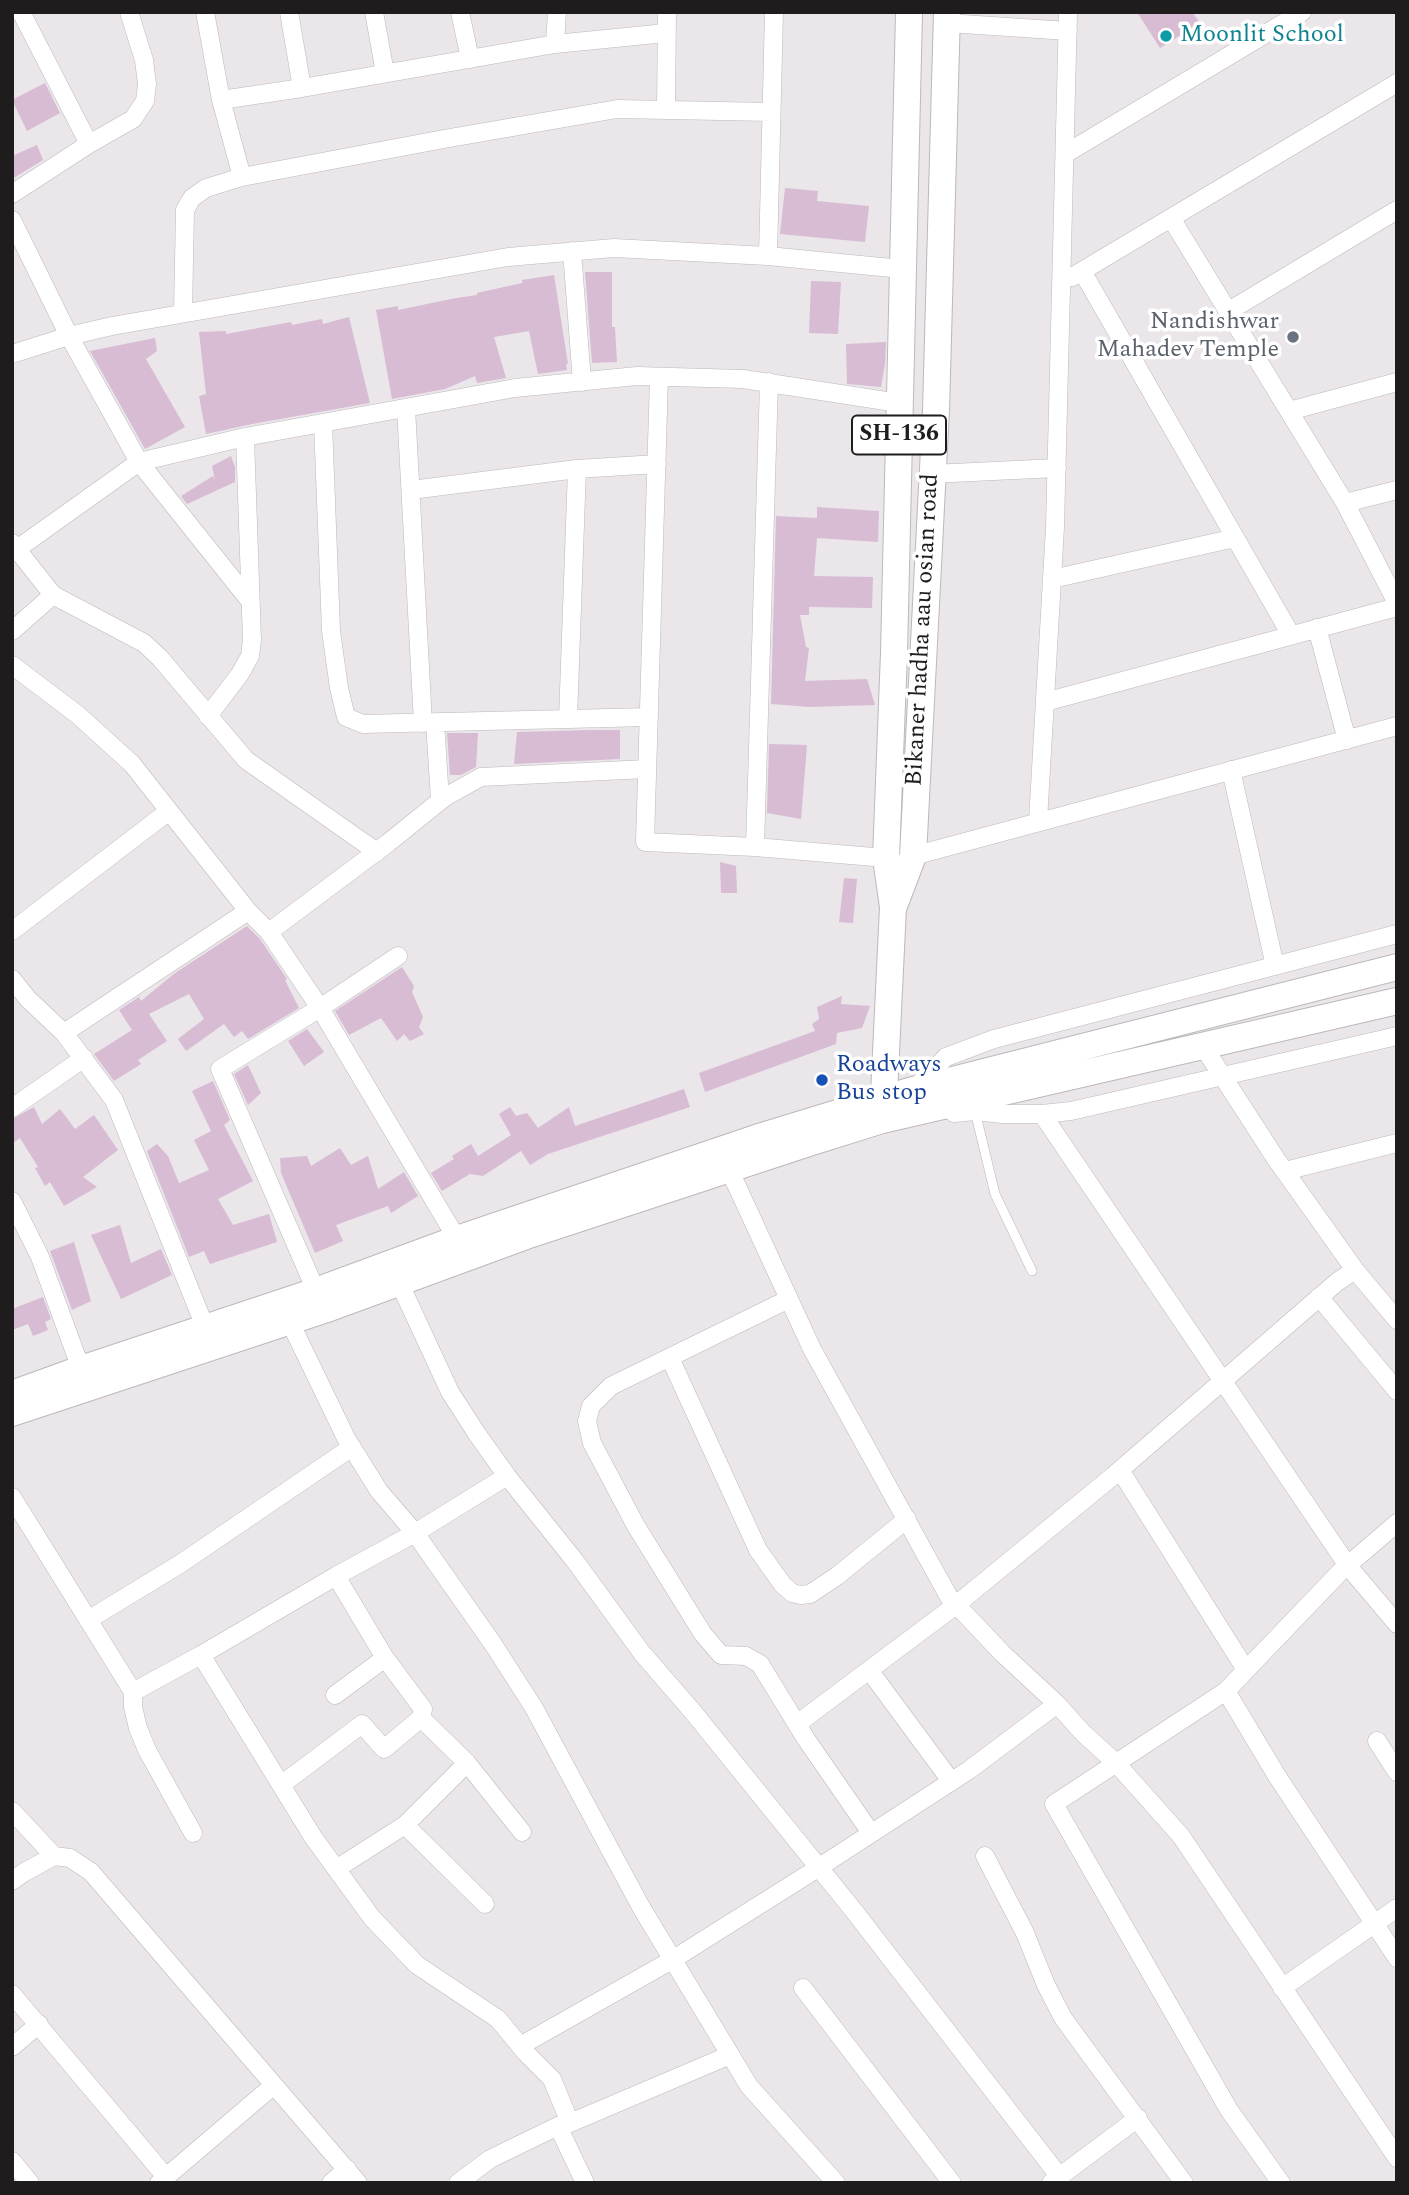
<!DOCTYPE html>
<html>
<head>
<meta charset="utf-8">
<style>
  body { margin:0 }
  #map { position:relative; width:1409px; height:2195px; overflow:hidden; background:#eae6ea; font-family:Spectral,serif }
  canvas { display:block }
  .frame { position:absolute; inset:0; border:14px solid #1e1c1d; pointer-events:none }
</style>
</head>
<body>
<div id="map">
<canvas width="1409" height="2195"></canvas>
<div class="frame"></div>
</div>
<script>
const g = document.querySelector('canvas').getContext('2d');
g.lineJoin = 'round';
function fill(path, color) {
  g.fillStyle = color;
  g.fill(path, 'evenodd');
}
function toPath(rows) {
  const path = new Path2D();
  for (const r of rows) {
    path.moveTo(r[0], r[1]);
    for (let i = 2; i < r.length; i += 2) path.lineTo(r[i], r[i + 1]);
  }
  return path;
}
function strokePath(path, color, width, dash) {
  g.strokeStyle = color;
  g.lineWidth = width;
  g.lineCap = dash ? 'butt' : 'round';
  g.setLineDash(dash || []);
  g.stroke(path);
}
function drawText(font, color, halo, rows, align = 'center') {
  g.font = font + ' Spectral,serif';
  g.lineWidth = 7;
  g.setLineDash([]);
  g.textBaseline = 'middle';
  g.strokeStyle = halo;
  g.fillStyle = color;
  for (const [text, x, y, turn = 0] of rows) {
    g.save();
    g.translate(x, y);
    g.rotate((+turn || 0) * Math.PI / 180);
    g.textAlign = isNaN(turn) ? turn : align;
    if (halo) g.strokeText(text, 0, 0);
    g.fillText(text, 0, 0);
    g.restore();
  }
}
fill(toPath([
  [1137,12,1192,12,1200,23,1160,48],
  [45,83,60,113,27,131,12,100],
  [37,145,43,160,12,179,12,156],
  [785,188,818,191,817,201,869,206,865,242,780,234],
  [585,272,612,272,612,327,615,327,617,362,592,363],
  [554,275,568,364,566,364,567,370,538,374,529,331,494,337,506,378,477,383,475,376,445,389,392,399,376,310,398,306,398,310,456,298,477,295,477,293,522,283,522,280],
  [811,281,841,282,838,334,809,333],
  [349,317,370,403,252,424,206,434,199,396,206,394,199,332,226,331,226,334,291,322,292,325,322,319,323,324],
  [155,338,157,351,146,359,185,427,145,449,90,351],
  [886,342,885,364,881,387,847,384,846,344],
  [231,456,235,467,235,482,187,504,181,496,213,476,215,480,212,466],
  [817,507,879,511,878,542,817,538,814,576,873,577,872,608,809,607,809,615,800,615,806,647,809,648,805,681,867,679,875,705,809,707,771,704,776,516,817,518],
  [590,730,620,730,620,759,514,764,517,732],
  [447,733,478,733,476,767,461,775,450,775],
  [769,744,807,745,801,819,767,813],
  [720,862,736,866,737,893,721,893],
  [844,878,857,879,853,923,839,922],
  [247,926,260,939,287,979,285,980,299,1008,248,1039,242,1031,234,1037,224,1024,186,1051,178,1039,204,1019,189,994,149,1014,167,1041,138,1060,141,1064,114,1081,94,1054,132,1030,119,1010,139,997,141,1001,175,973],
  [402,967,414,986,412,992,423,1017,419,1027,424,1034,410,1041,404,1034,397,1041,381,1018,349,1035,335,1011],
  [842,996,841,1004,870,1006,862,1028,837,1033,836,1044,705,1092,699,1073,815,1031,812,1024,819,1019,817,1007],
  [307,1029,324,1052,304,1066,288,1041],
  [248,1065,261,1093,248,1105,234,1074],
  [213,1081,230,1120,224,1125,253,1181,218,1199,233,1225,269,1214,277,1242,210,1264,204,1251,189,1257,147,1151,157,1144,168,1156,179,1183,209,1170,194,1140,211,1131,192,1091],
  [684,1089,690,1107,548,1154,530,1165,521,1151,483,1176,470,1174,442,1191,431,1173,454,1159,452,1156,471,1144,478,1156,511,1135,499,1114,510,1107,516,1116,527,1113,538,1128,569,1107,575,1126],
  [34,1107,42,1124,60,1109,75,1129,94,1115,118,1150,83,1177,97,1187,64,1206,50,1182,45,1186,35,1168,38,1167,20,1138,12,1144,12,1119],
  [340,1148,351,1165,368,1156,378,1189,404,1172,418,1196,391,1213,388,1206,336,1225,343,1241,315,1253,281,1173,280,1158,307,1156,311,1166],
  [120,1225,131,1263,161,1249,172,1275,121,1299,91,1235],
  [74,1242,91,1301,72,1310,50,1251],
  [43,1297,51,1319,45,1322,48,1330,33,1336,28,1324,12,1330,12,1309]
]), '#d7bcd3');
const lane = toPath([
  [975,1111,995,1194,1032,1271]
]);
const street = toPath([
  [21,12,89,144],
  [205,12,221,100,242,177],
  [289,12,302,88],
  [374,12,385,73],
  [460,12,470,59],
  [947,23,1068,31],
  [555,44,557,12],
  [221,100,302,88,555,44,666,33],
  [666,110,667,12],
  [1065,154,1302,12],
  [12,194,89,144,133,119,145,101,147,84,144,60,129,12],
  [1171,218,1345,503,1397,603],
  [12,220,69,336,139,462,250,601],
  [572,251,582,382],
  [768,256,774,12],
  [1082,271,1291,635],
  [1072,277,1397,83],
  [1229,311,1397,210],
  [183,313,185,210,192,198,206,188,242,177,444,139,617,109,771,112],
  [12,354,69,336,112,326,508,257,614,248,768,256,902,269],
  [659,377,645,842,755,847,886,858],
  [406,408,423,723],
  [1289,411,1397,382],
  [323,423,331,631,339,688,346,717,363,724,649,717],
  [931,474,1057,468],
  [411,490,577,469,657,464],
  [1345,503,1397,490],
  [12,543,53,595,144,643,160,658,246,760,377,852],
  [17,549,139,462,245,437,515,388,637,376,743,379,899,403],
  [1052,579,1235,538],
  [1317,628,1347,740],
  [12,631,53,595],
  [12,665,78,715,132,764,248,911,269,932,320,1008,457,1239],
  [1045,702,1397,607],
  [208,716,240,674,250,656,252,640,245,437],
  [568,719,577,469],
  [435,722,440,800],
  [1231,770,1275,966],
  [1038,821,1055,527,1068,12],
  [755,847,769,382],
  [913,856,1397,726],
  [12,931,169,811],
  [269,932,388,843,445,797,481,777,647,769],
  [12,979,28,999,64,1033,114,1100,205,1327],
  [64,1033,248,911],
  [916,1087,946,1057,994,1039,1397,934],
  [12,1108,84,1058],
  [954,1113,975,1111,1002,1114,1042,1114,1071,1111,1397,1036],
  [1042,1114,1348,1566,1397,1624],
  [729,1169,812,1349,949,1597,1002,1653,1057,1704,1083,1733,1116,1763,1181,1836,1397,2158],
  [1285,1171,1397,1143],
  [12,1201,40,1257,81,1369],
  [1355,1270,1397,1320],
  [399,1282,450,1392,477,1434,507,1476,575,1561,642,1653,693,1712,854,1911,1059,2176],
  [316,1291,220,1069,320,1008,398,956],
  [1319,1297,1397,1391],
  [789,1299,611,1386,591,1406,587,1421,592,1443,636,1526,703,1634,721,1655,746,1656,760,1664,806,1739,871,1833],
  [289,1320,346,1438,379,1491,415,1533,493,1644,534,1708,641,1907,749,2086,836,2183],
  [670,1358,758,1550,783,1585,792,1593,801,1595,810,1594,837,1576,907,1519],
  [1120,1470,1246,1670],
  [12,1497,133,1692,201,1655,313,1837,372,1918,417,1965,498,2019,526,2053,552,2079,570,2123],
  [336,1576,385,1658,423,1709,421,1718],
  [88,1620,180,1564,352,1447],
  [201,1655,336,1576,415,1533,507,1476],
  [869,1670,951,1781],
  [1226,1691,1277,1776,1397,1958],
  [133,1692,133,1707,138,1728,147,1750,193,1833],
  [335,1695,385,1658],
  [797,1724,956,1605,1113,1476,1337,1282,1355,1270,1276,1159,1203,1046],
  [1377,1741,1397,1772],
  [281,1785,362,1724,384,1749,421,1718,467,1763,522,1832],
  [12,1811,54,1856],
  [405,1825,485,1904],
  [985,1856,1025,1933,1046,1985,1063,2018,1184,2183],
  [336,1869,405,1825,467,1763],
  [12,1881,23,1873,54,1856,70,1858,91,1872,358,2183],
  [803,1988,952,2183],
  [1282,1988,1397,1908],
  [12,1994,166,2177],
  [520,2046,672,1960,818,1868,969,1770,1057,1704],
  [12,2047,39,2024],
  [558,2126,585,2183],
  [12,2161,30,2183],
  [159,2183,274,2085],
  [331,2183,347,2169],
  [458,2183,490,2159,558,2126,570,2123,730,2055],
  [1051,2183,1138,2118],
  [1281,2183,1229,2110,1054,1804,1226,1691,1341,1571,1397,1523]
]);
const primary = toPath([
  [894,906,913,856,936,410,947,12],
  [883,1115,893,907,886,858,894,653,909,12],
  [12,1394,81,1369,316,1291,457,1239,756,1138,913,1090,1397,967],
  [12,1413,324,1310,526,1236,809,1143,882,1120,1397,1001]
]);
strokePath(lane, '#bcb8bb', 10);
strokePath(street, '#bcb8bb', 19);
strokePath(primary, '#bcb8bb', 28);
strokePath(lane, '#fff', 9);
strokePath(street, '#fff', 18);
strokePath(primary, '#fff', 26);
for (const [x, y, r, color] of [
  [1166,36,7,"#0f9aa8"],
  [1293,337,7,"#6b7280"],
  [822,1080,7,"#1a4fb4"]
]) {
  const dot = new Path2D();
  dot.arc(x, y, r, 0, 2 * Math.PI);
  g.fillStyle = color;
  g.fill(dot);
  strokePath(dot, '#fff', 2.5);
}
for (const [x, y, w] of [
  [899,435,94]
]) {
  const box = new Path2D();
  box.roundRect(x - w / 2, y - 19.5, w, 39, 5);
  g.fillStyle = '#fff';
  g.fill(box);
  strokePath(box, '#1e1c1d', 2);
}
drawText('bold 23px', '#1e1c1d', null, [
  ["SH-136",899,435]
]);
drawText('24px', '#0d838f', '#fff', [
  ["Moonlit School",1180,36]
], 'left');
drawText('24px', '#5b616d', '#fff', [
  ["Nandishwar",1279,323],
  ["Mahadev Temple",1279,351]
], 'right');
drawText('24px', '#1e1c1d', '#fff', [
  ["Bikaner hadha aau osian road",924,630,-87]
]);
drawText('24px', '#164399', '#fff', [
  ["Roadways",836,1066],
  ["Bus stop",836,1094]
], 'left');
</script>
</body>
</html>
